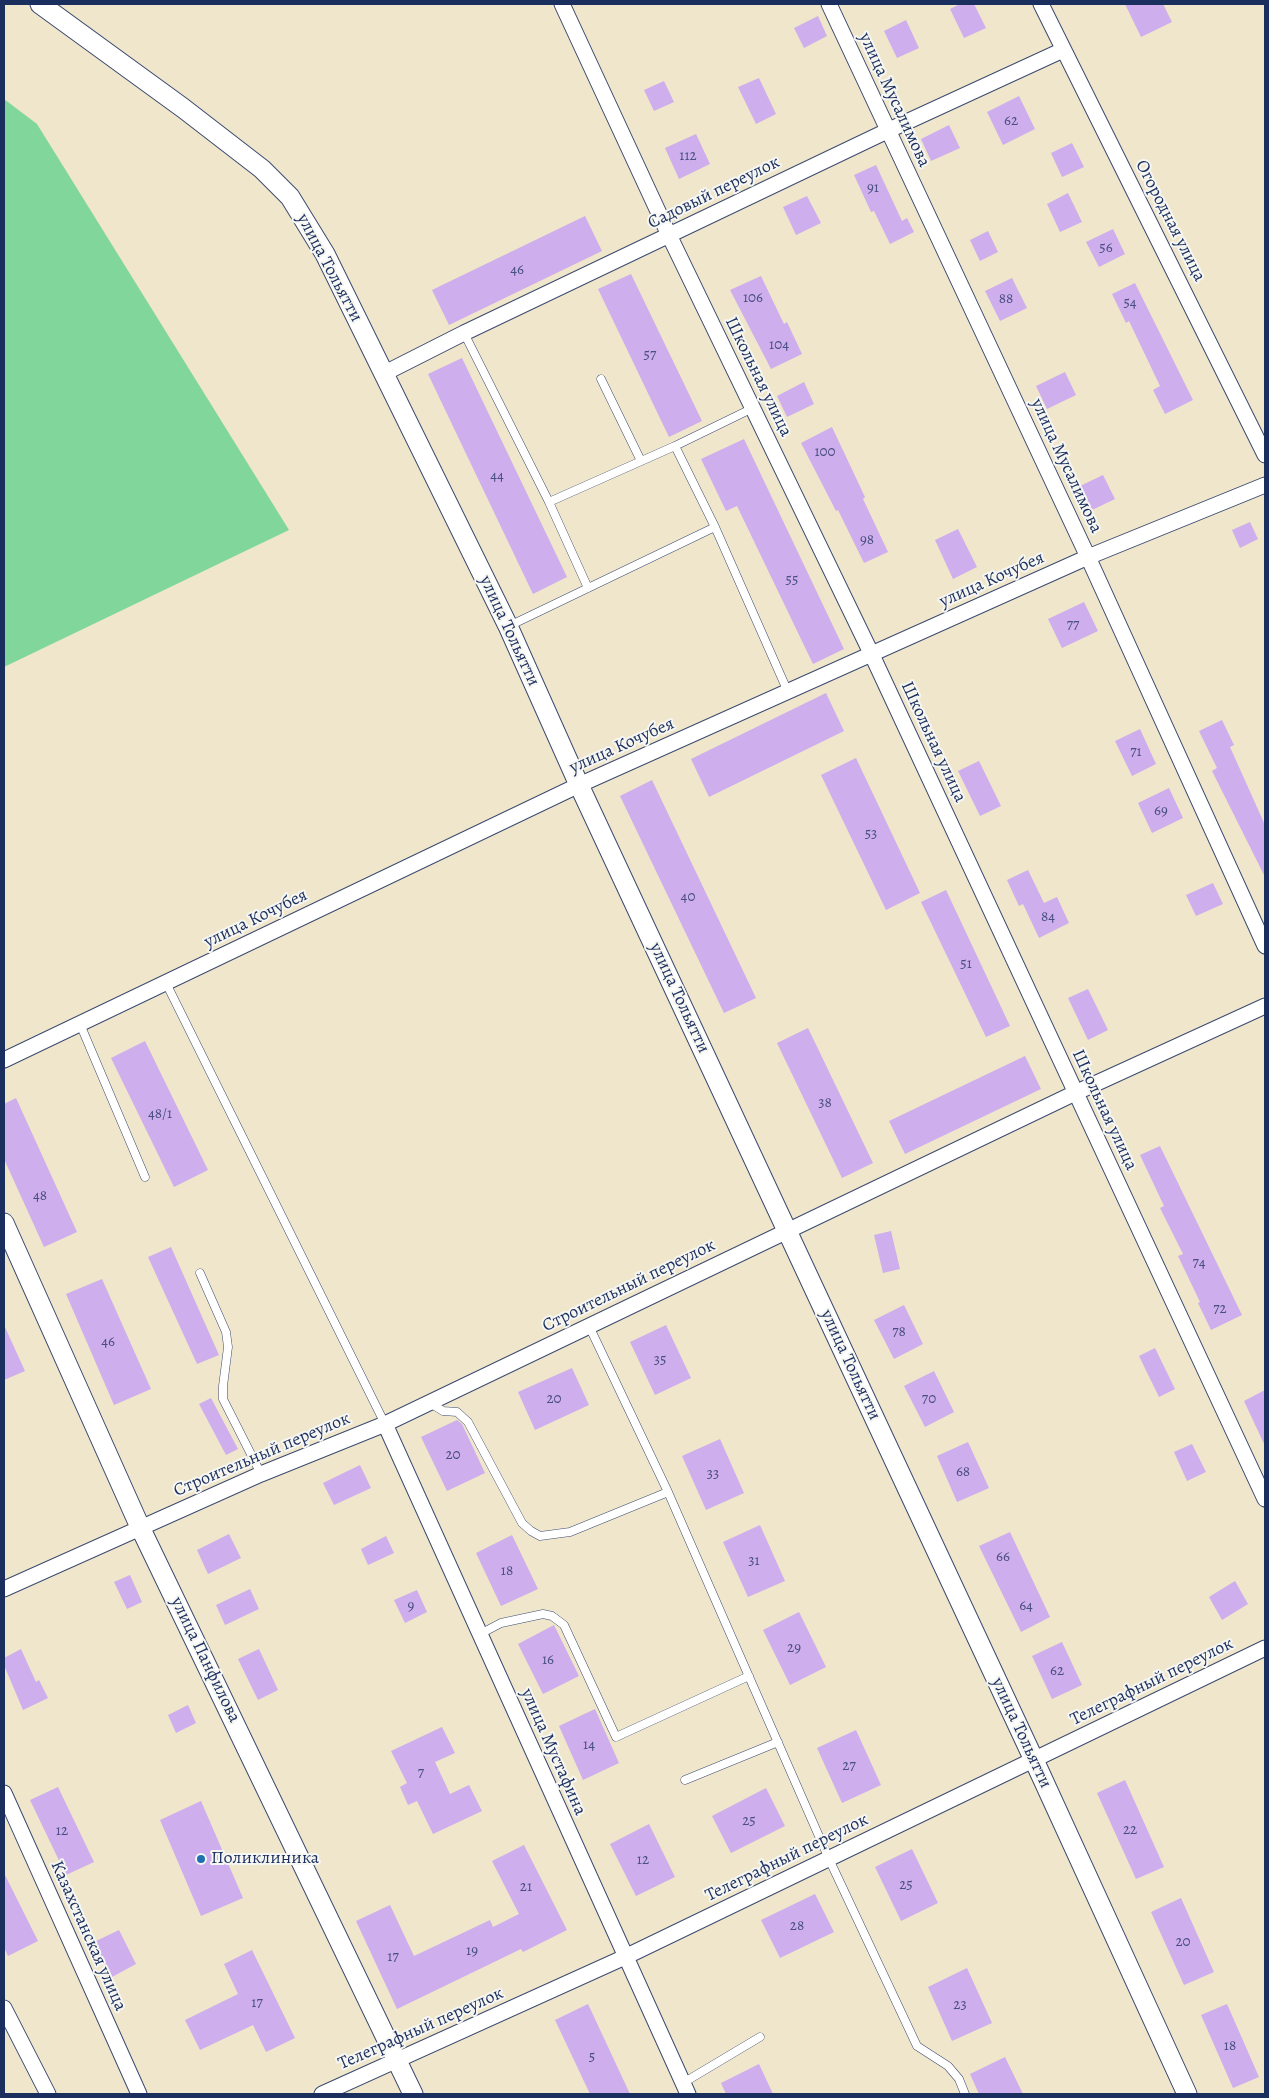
<!DOCTYPE html>
<html>
<head>
<meta charset="utf-8">
<style>
  body { margin:0 }
  #map { position:relative; width:1269px; height:2098px; overflow:hidden; background:#efe6cc; font-family:Alegreya,serif }
  canvas { display:block }
  .frame { position:absolute; inset:0; border:5px solid #1b2f5e; pointer-events:none }
</style>
</head>
<body>
<div id="map">
<canvas width="1269" height="2098"></canvas>
<div class="frame"></div>
</div>
<script>
const g = document.querySelector('canvas').getContext('2d');
g.lineJoin = 'round';
function fill(path, color) {
  g.fillStyle = color;
  g.fill(path, 'evenodd');
}
function toPath(rows) {
  const path = new Path2D();
  for (const r of rows) {
    path.moveTo(r[0], r[1]);
    for (let i = 2; i < r.length; i += 2) path.lineTo(r[i], r[i + 1]);
  }
  return path;
}
function strokePath(path, color, width, dash) {
  g.strokeStyle = color;
  g.lineWidth = width;
  g.lineCap = dash ? 'butt' : 'round';
  g.setLineDash(dash || []);
  g.stroke(path);
}
function drawText(font, color, halo, rows, align = 'center') {
  g.font = font + ' Alegreya,serif';
  g.lineWidth = 4;
  g.setLineDash([]);
  g.textBaseline = 'middle';
  g.strokeStyle = halo;
  g.fillStyle = color;
  for (const [text, x, y, turn = 0] of rows) {
    g.save();
    g.translate(x, y);
    g.rotate((+turn || 0) * Math.PI / 180);
    g.textAlign = isNaN(turn) ? turn : align;
    if (halo) g.strokeText(text, 0, 0);
    g.fillText(text, 0, 0);
    g.restore();
  }
}
fill(toPath([
  [4,99,37,124,289,530,4,667]
]), '#81d79b');
fill(toPath([
  [960,4,974,4,986,28,964,38,950,9],
  [1125,4,1163,4,1172,22,1141,37],
  [818,16,827,36,804,48,794,28],
  [906,20,919,48,897,58,884,31],
  [759,78,776,114,756,124,738,87],
  [664,81,674,102,654,111,644,90],
  [1019,96,1035,129,1003,145,987,112],
  [949,125,960,148,931,161,921,139],
  [696,134,710,164,679,179,665,148],
  [1072,143,1084,167,1062,177,1051,153],
  [876,165,902,221,907,218,914,232,890,244,874,211,871,212,854,175],
  [1068,193,1082,222,1060,232,1047,204],
  [807,196,821,223,796,235,783,207],
  [585,216,602,251,449,325,432,290],
  [1113,229,1125,254,1099,267,1086,242],
  [988,231,998,252,980,261,970,240],
  [631,274,702,421,669,437,598,289],
  [761,276,784,324,787,322,802,354,771,369,730,290],
  [1012,278,1027,308,1000,321,985,291],
  [1135,283,1193,400,1165,414,1153,390,1160,386,1129,321,1126,323,1112,294],
  [462,358,567,577,533,594,428,374],
  [1065,372,1076,395,1047,409,1036,386],
  [804,382,814,404,787,417,777,396],
  [832,427,865,497,863,499,888,552,864,563,838,510,836,511,801,443],
  [744,439,844,649,813,664,737,506,726,511,701,459],
  [1103,475,1115,499,1092,510,1080,486],
  [1250,522,1258,539,1240,548,1232,530],
  [958,529,977,567,953,579,935,540],
  [1084,602,1098,631,1062,648,1048,619],
  [826,693,844,731,709,797,691,759],
  [1222,720,1234,745,1230,747,1265,825,1265,877,1212,771,1217,768,1199,731],
  [1140,729,1156,764,1132,776,1115,741],
  [856,758,920,893,886,910,821,775],
  [979,761,1001,806,980,816,958,771],
  [652,780,756,998,724,1013,620,796],
  [1169,788,1183,818,1152,833,1138,803],
  [1028,870,1044,903,1057,897,1069,923,1039,938,1023,904,1019,906,1007,880],
  [1213,883,1223,904,1196,916,1186,895],
  [946,890,1010,1026,986,1037,921,902],
  [1088,989,1108,1030,1088,1040,1068,998],
  [808,1028,873,1163,842,1178,777,1043],
  [145,1041,208,1170,174,1187,111,1058],
  [1025,1056,1041,1089,905,1154,889,1121],
  [16,1098,77,1232,44,1247,4,1159,4,1104],
  [1160,1146,1242,1315,1211,1330,1198,1303,1200,1302,1178,1256,1183,1254,1160,1208,1164,1206,1140,1155],
  [891,1231,900,1269,883,1273,874,1235],
  [171,1247,219,1355,197,1364,148,1257],
  [102,1279,151,1389,114,1405,66,1294],
  [904,1305,923,1344,894,1359,874,1320],
  [4,1325,25,1371,4,1380],
  [666,1325,691,1378,655,1395,630,1342],
  [1155,1348,1175,1389,1159,1397,1139,1356],
  [572,1368,589,1405,535,1430,518,1392],
  [934,1371,954,1412,925,1427,904,1386],
  [1265,1390,1265,1446,1244,1401],
  [211,1398,238,1449,226,1455,199,1404],
  [457,1420,462,1424,485,1473,447,1491,421,1437],
  [720,1439,744,1493,706,1510,682,1456],
  [968,1442,989,1488,957,1502,937,1456],
  [1192,1444,1206,1472,1187,1481,1174,1452],
  [360,1465,371,1488,334,1505,323,1483],
  [760,1525,785,1581,748,1597,723,1542],
  [1010,1532,1050,1617,1021,1632,979,1546],
  [229,1534,241,1558,208,1574,197,1550],
  [512,1535,538,1589,501,1606,476,1553],
  [386,1536,394,1553,368,1565,361,1549],
  [130,1575,142,1602,127,1609,114,1582],
  [1235,1581,1248,1604,1222,1620,1209,1597],
  [250,1589,259,1609,225,1625,216,1605],
  [417,1590,427,1612,405,1623,394,1600],
  [799,1612,826,1667,790,1685,763,1630],
  [554,1625,579,1676,543,1694,518,1644],
  [1062,1642,1082,1685,1052,1699,1032,1656],
  [21,1649,36,1682,39,1680,48,1698,23,1710,4,1665,4,1658],
  [259,1649,278,1690,258,1700,238,1659],
  [188,1705,196,1723,176,1733,168,1715],
  [595,1709,619,1763,583,1780,559,1726],
  [442,1727,455,1753,435,1762,450,1794,469,1785,482,1811,433,1834,417,1801,408,1805,400,1787,407,1783,391,1751],
  [856,1730,881,1785,842,1803,817,1748],
  [1125,1780,1164,1867,1136,1879,1097,1793],
  [58,1787,94,1862,66,1875,30,1800],
  [766,1788,785,1826,731,1853,712,1816],
  [201,1801,243,1898,201,1916,160,1820],
  [649,1824,675,1877,636,1896,610,1844],
  [524,1845,567,1930,523,1952,521,1949,397,2009,356,1921,390,1905,414,1956,490,1920,493,1927,519,1914,492,1861],
  [912,1849,938,1903,901,1921,875,1867],
  [4,1873,38,1941,8,1956,4,1947],
  [815,1894,834,1932,780,1958,761,1920],
  [1181,1898,1214,1972,1184,1985,1151,1912],
  [119,1930,136,1964,112,1977,94,1942],
  [252,1950,295,2038,266,2052,253,2025,200,2050,185,2020,238,1994,224,1964],
  [967,1968,992,2023,952,2041,928,1987],
  [588,2004,630,2094,590,2094,555,2020],
  [1227,2004,1259,2077,1233,2088,1201,2015],
  [1005,2057,1023,2094,979,2094,970,2074],
  [759,2064,773,2094,726,2094,721,2083]
]), '#ceaeec');
const service = toPath([
  [464,333,549,502,588,588],
  [601,379,641,461],
  [675,446,715,527,788,692],
  [549,502,675,446,753,408],
  [509,626,715,527],
  [166,983,385,1424],
  [80,1024,145,1177],
  [200,1273,226,1332,228,1347,223,1386,223,1399,261,1474],
  [589,1326,668,1492,829,1859,917,2046,948,2066,959,2079,965,2094],
  [430,1403,443,1411,457,1412,468,1422,522,1523,531,1531,540,1536,570,1532,668,1492],
  [480,1634,501,1623,543,1614,552,1616,564,1625,616,1737,749,1676],
  [685,1780,778,1742],
  [683,2083,760,2037]
]);
const minor = toPath([
  [562,4,669,235,872,655,1265,1499],
  [829,4,1088,557,1265,946],
  [1041,4,1265,455],
  [383,374,464,333,887,131,1063,50],
  [4,1060,579,785,1088,557,1265,485],
  [385,1424,688,2094],
  [4,1589,261,1474,385,1424,1075,1093,1265,1006],
  [4,1793,139,2094],
  [4,2008,48,2094],
  [322,2094,625,1957,1265,1648]
]);
const tertiary = toPath([
  [40,4,183,108,262,169,290,197,325,254,508,626,579,785,1034,1760,1187,2094],
  [4,1223,140,1527,413,2094]
]);
strokePath(service, '#3b4a6e', 9);
strokePath(minor, '#3b4a6e', 17);
strokePath(tertiary, '#3b4a6e', 21);
strokePath(service, '#fff', 8);
strokePath(minor, '#fff', 15);
strokePath(tertiary, '#fff', 19);
for (const [x, y, r, color] of [
  [201,1859,5,"#1f6fb2"]
]) {
  const dot = new Path2D();
  dot.arc(x, y, r, 0, 2 * Math.PI);
  g.fillStyle = color;
  g.fill(dot);
  strokePath(dot, '#f6f6f2', 2);
}
drawText('15px', '#484f82', null, [
  ["62",1011,121],
  ["112",688,156],
  ["91",873,188],
  ["56",1106,248],
  ["46",517,270],
  ["106",753,298],
  ["88",1006,299],
  ["54",1130,303],
  ["104",779,345],
  ["57",650,355],
  ["100",825,452],
  ["44",497,476],
  ["98",867,540],
  ["55",792,580],
  ["77",1073,625],
  ["71",1136,752],
  ["69",1161,811],
  ["53",871,834],
  ["40",688,897],
  ["84",1048,917],
  ["51",966,964],
  ["38",825,1103],
  ["48/1",160,1114],
  ["48",40,1196],
  ["74",1199,1263],
  ["72",1220,1309],
  ["78",899,1332],
  ["46",108,1342],
  ["35",660,1360],
  ["20",554,1399],
  ["70",929,1399],
  ["20",453,1455],
  ["68",963,1472],
  ["33",713,1474],
  ["66",1003,1557],
  ["31",754,1561],
  ["18",507,1571],
  ["9",411,1606],
  ["64",1026,1606],
  ["29",794,1648],
  ["16",548,1660],
  ["62",1057,1671],
  ["14",589,1745],
  ["27",849,1766],
  ["7",421,1773],
  ["25",749,1821],
  ["22",1130,1830],
  ["12",62,1831],
  ["12",643,1860],
  ["25",906,1885],
  ["21",526,1887],
  ["28",797,1926],
  ["20",1183,1942],
  ["19",472,1951],
  ["17",393,1957],
  ["17",257,2003],
  ["23",960,2005],
  ["18",1230,2046],
  ["5",592,2057]
]);
drawText('18px', '#1b2f5e', '#f6f6f2', [
  ["улица Мусалимова",894,100,65],
  ["Садовый переулок",714,193,-26],
  ["Огородная улица",1170,221,63],
  ["улица Тольятти",329,268,62],
  ["Школьная улица",758,377,64],
  ["улица Мусалимова",1066,466,65],
  ["улица Кочубея",992,580,-24],
  ["улица Тольятти",509,631,65],
  ["Школьная улица",933,742,65],
  ["улица Кочубея",622,746,-24],
  ["улица Кочубея",256,919,-26],
  ["улица Тольятти",679,998,65],
  ["Школьная улица",1104,1110,65],
  ["Строительный переулок",629,1286,-26],
  ["улица Тольятти",850,1365,65],
  ["Строительный переулок",262,1455,-23],
  ["улица Панфилова",205,1660,64],
  ["Телеграфный переулок",1152,1682,-26],
  ["улица Тольятти",1021,1733,65],
  ["улица Мустафина",553,1752,66],
  ["Телеграфный переулок",787,1858,-26],
  ["Казахстанская улица",88,1936,66],
  ["Телеграфный переулок",421,2029,-24]
]);
drawText('18px', '#1b2f5e', '#f6f6f2', [
  ["Поликлиника",211,1859]
], 'left');
</script>
</body>
</html>
